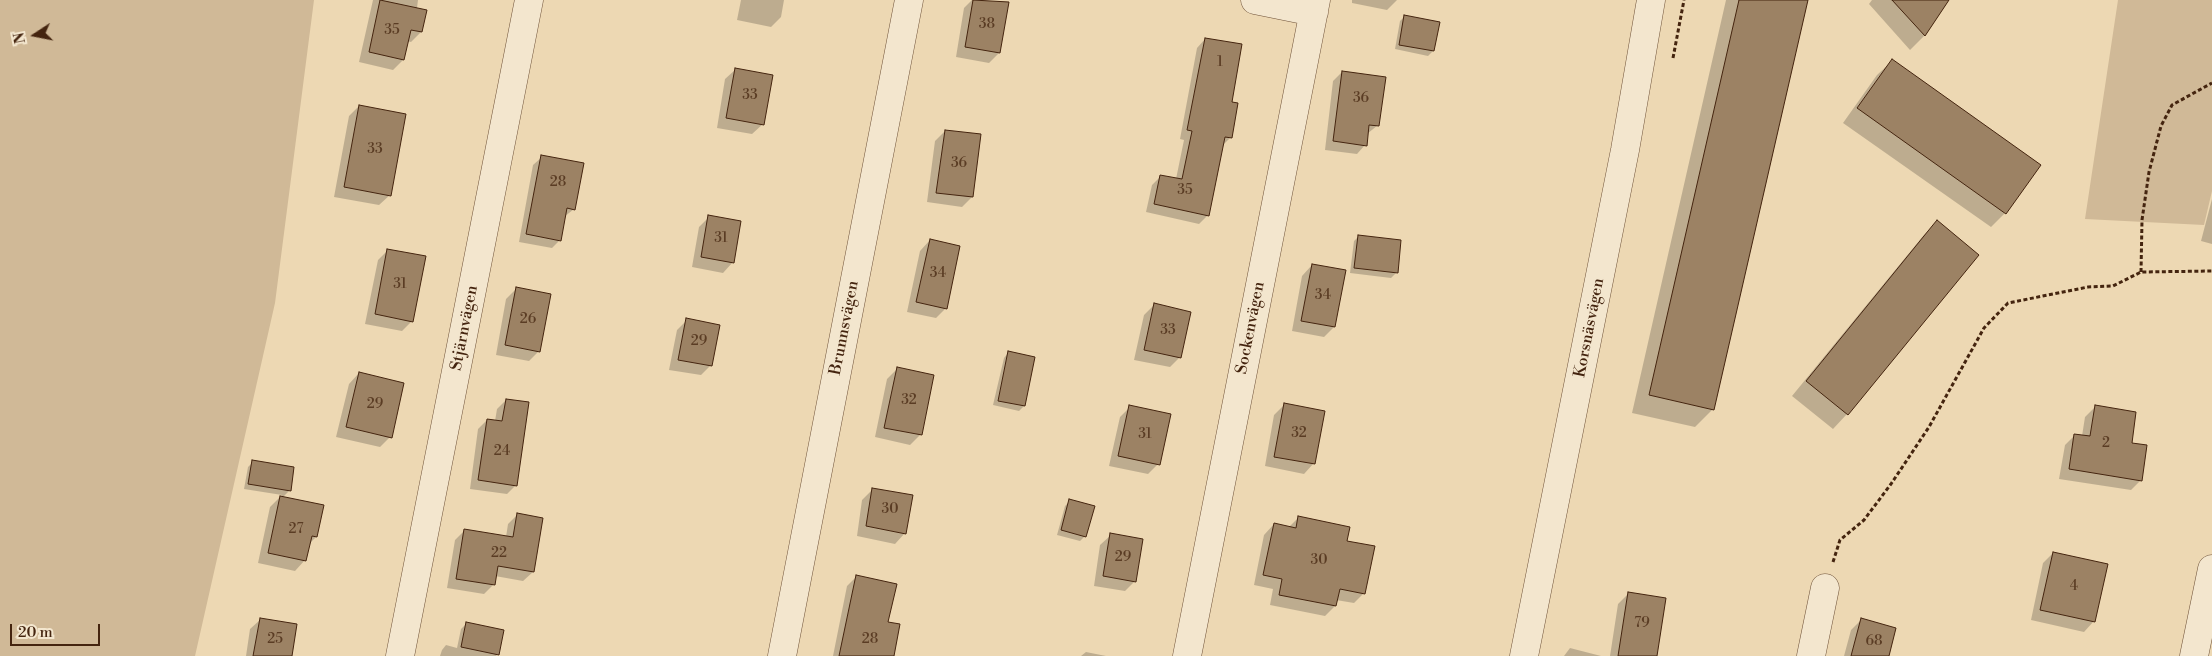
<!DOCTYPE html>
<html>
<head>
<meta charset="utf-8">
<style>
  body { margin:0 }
  #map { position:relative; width:2212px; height:656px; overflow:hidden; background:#edd8b3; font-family:"Libre Bodoni",serif }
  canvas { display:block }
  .north { position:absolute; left:10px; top:10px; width:50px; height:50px; -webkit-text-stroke:4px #f3e6ce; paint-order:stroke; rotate:259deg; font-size:14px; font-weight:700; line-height:20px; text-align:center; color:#44240f }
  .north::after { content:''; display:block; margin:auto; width:18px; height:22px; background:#44240f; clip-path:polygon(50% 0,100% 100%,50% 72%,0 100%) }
  .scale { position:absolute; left:10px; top:624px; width:90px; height:22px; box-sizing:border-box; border:2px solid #44240f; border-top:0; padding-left:6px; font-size:15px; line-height:18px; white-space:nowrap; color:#44240f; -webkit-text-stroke:4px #f3e6ce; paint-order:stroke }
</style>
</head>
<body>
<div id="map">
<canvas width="2212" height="656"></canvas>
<div class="north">N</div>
<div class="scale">20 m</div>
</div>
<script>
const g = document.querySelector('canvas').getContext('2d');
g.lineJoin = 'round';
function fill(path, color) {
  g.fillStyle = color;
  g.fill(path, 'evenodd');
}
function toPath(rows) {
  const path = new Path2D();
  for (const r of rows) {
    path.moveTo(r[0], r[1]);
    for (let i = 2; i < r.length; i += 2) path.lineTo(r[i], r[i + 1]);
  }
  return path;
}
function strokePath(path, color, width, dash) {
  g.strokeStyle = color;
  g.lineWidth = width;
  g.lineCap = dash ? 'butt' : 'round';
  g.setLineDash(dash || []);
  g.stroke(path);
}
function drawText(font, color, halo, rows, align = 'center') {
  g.font = font + ' "Libre Bodoni",serif';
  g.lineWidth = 4;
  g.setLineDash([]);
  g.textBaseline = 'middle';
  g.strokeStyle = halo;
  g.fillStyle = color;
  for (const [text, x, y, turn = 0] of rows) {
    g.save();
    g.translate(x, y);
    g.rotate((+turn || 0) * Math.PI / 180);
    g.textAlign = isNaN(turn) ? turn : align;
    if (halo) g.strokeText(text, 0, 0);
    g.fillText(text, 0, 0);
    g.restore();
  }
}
fill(toPath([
  [0,0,314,0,275,303,195,656,0,656],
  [2118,0,2212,0,2212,191,2204,225,2085,219]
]), '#d0b997');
fill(toPath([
  [373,0,418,0,417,8,421,32,411,42,407,41,403,60,393,70,359,62],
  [741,0,784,0,781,17,771,27,737,20],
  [972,0,1008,3,999,53,989,63,956,57,964,8],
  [1352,0,1397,0,1387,10,1352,3],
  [1726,0,1807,0,1713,409,1695,427,1632,413],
  [1872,0,1948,0,1924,36,1910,50,1869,4],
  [1405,16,1433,51,1428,56,1395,49,1400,21],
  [1205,39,1231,103,1230,138,1222,146,1208,215,1199,224,1146,212,1152,185,1161,176,1176,179,1184,140,1180,139,1197,48],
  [1892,61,2005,213,1991,227,1843,123,1877,75],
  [736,69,763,124,752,134,717,128,725,79],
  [1342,72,1378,125,1367,134,1365,145,1357,154,1325,150,1333,81],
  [359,106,390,195,379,205,334,197,349,116],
  [945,131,972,197,962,207,927,202,935,141],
  [542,157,574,209,564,217,560,240,552,248,519,242,533,165],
  [2212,199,2212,244,2201,241],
  [709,217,733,262,723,273,692,267,699,227],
  [1937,222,1978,255,1847,414,1833,429,1792,396,1923,236],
  [1359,236,1396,273,1391,278,1350,273,1354,241],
  [930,240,946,308,936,318,907,312,920,251],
  [388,250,412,321,402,331,365,324,378,260],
  [1312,265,1334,327,1324,337,1292,331,1302,276],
  [516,289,539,351,529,361,496,355,506,299],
  [1154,305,1180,357,1170,367,1134,360,1144,315],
  [687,320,711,365,701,375,669,370,677,330],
  [1008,353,1034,358,1024,406,1019,411,993,405,1004,358],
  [897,369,920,435,910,445,875,437,887,379],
  [359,373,390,437,380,447,336,437,349,384],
  [506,400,516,485,507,494,470,489,478,429,487,420,495,421,497,409],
  [1284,405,1314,463,1304,474,1265,466,1274,415],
  [1130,407,1158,464,1148,474,1109,466,1120,417],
  [2095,407,2130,444,2141,480,2131,490,2059,479,2065,445,2075,435,2082,436,2085,417],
  [253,462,289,491,282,498,316,537,309,544,305,560,295,571,258,563,270,507,282,495,244,489,248,467],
  [872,490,905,533,895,544,857,536,862,500],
  [1070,501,1085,536,1080,541,1057,535,1065,506],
  [518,514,533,572,523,581,495,576,494,584,484,594,447,588,455,540,465,530,506,537,508,524],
  [1299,517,1346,542,1364,593,1354,603,1336,600,1335,606,1325,616,1270,605,1273,589,1254,585,1264,535,1274,524,1289,527],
  [1111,535,1135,581,1125,591,1094,586,1100,545],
  [2053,553,2094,621,2084,632,2031,620,2043,563],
  [856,577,892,656,833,656,847,586],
  [1628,594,1655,656,1610,656,1618,604],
  [261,619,291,656,246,656,250,629],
  [1861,620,1888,656,1844,656,1851,630],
  [466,624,497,655,496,656,440,656,442,650,446,645,457,648,461,629],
  [1570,648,1601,656,1564,656],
  [1086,652,1106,656,1081,656]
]), '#0003');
const building = toPath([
  [380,0,427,10,422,32,411,30,404,60,369,52,380,0],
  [973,0,1009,2,1000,53,965,47,973,0],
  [1739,0,1808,0,1714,410,1649,395,1739,0],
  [1892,0,1949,0,1925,36,1892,0],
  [1404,15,1440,22,1434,51,1399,45,1404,15],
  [1205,38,1242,44,1232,102,1238,103,1232,138,1225,137,1209,216,1154,204,1160,175,1182,179,1192,131,1187,130,1205,38],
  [1892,59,2041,165,2006,214,1857,108,1892,59],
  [735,68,773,75,764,125,726,118,735,68],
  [1342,71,1386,77,1379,126,1369,125,1367,146,1333,141,1342,71],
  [359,105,406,114,391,196,344,187,359,105],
  [945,130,981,134,973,197,936,193,945,130],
  [541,155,584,163,575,210,567,208,561,241,526,234,541,155],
  [708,215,741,221,734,263,701,257,708,215],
  [1937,220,1979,255,1848,415,1806,381,1937,220],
  [1358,235,1401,240,1398,273,1354,268,1358,235],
  [930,239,960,246,947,309,916,302,930,239],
  [387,249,426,256,413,322,375,314,387,249],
  [1312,264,1346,270,1335,327,1301,321,1312,264],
  [516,287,551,294,540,352,505,345,516,287],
  [1154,303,1191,312,1181,358,1144,350,1154,303],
  [686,318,720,325,712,366,678,360,686,318],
  [1008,351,1035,357,1025,406,998,401,1008,351],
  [897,367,934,375,922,435,884,428,897,367],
  [359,372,404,383,392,438,346,427,359,372],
  [506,399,529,402,517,486,478,480,487,419,502,421,506,399],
  [1284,403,1325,411,1315,464,1274,457,1284,403],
  [1129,405,1171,414,1160,465,1118,456,1129,405],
  [2095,405,2136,412,2132,443,2147,445,2142,481,2069,469,2074,434,2090,436,2095,405],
  [252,460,294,467,291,491,248,484,252,460],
  [872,488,913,495,906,534,866,526,872,488],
  [280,496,324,505,317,537,312,536,306,561,268,553,280,496],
  [1069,499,1095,506,1086,537,1061,530,1069,499],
  [517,513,543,518,534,572,498,566,495,585,456,579,464,529,513,537,517,513],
  [1298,516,1350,527,1347,541,1375,546,1365,594,1340,589,1336,606,1279,595,1282,579,1263,575,1274,523,1296,528,1298,516],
  [1110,533,1143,539,1136,582,1103,576,1110,533],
  [2053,552,2108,564,2095,622,2040,610,2053,552],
  [856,575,897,584,888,622,900,624,894,656,839,656,856,575],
  [1628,592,1666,598,1657,656,1618,656,1628,592],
  [260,618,297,624,292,656,253,656,260,618],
  [1861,618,1896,628,1889,656,1851,656,1861,618],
  [466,622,504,630,499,655,461,647,466,622]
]);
fill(building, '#9c8264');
strokePath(building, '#44240f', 1);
const minor = toPath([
  [1255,0,1314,12],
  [400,656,529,0],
  [782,656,909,0],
  [1187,656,1316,0],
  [1524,656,1625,150,1651,0],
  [1811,656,1825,588],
  [2194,656,2212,569]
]);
strokePath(minor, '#6e5138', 29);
strokePath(toPath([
  [1673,58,1684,0],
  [2141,272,2142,220,2149,172,2161,126,2172,105,2212,83],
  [1833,562,1840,540,1864,520,1891,484,1929,427,1984,328,2008,303,2088,287,2113,286,2141,272,2212,271]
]), '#44240f', 3, [4, 2.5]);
strokePath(minor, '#f3e6ce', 28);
drawText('14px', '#5a3c24', null, [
  ["38",987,25],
  ["35",392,31],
  ["1",1220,63],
  ["33",750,96],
  ["36",1361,99],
  ["33",375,150],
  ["36",959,164],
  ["28",558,183],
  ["35",1185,191],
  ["31",721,239],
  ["34",938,274],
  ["31",400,285],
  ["34",1323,296],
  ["26",528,320],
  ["33",1168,331],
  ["29",699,342],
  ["32",909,401],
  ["29",375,405],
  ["32",1299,434],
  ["31",1145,435],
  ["2",2106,444],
  ["24",502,452],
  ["30",890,510],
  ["27",296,530],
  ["22",499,554],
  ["29",1123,558],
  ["30",1319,561],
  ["4",2074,587],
  ["79",1642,624],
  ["25",275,640],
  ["28",870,640],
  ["68",1874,642]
]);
drawText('16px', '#44240f', '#f3e6ce', [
  ["Stjärnvägen",465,328,-79],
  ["Brunnsvägen",845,328,-79],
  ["Sockenvägen",1251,328,-79],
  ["Korsnäsvägen",1590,328,-79]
]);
</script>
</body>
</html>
